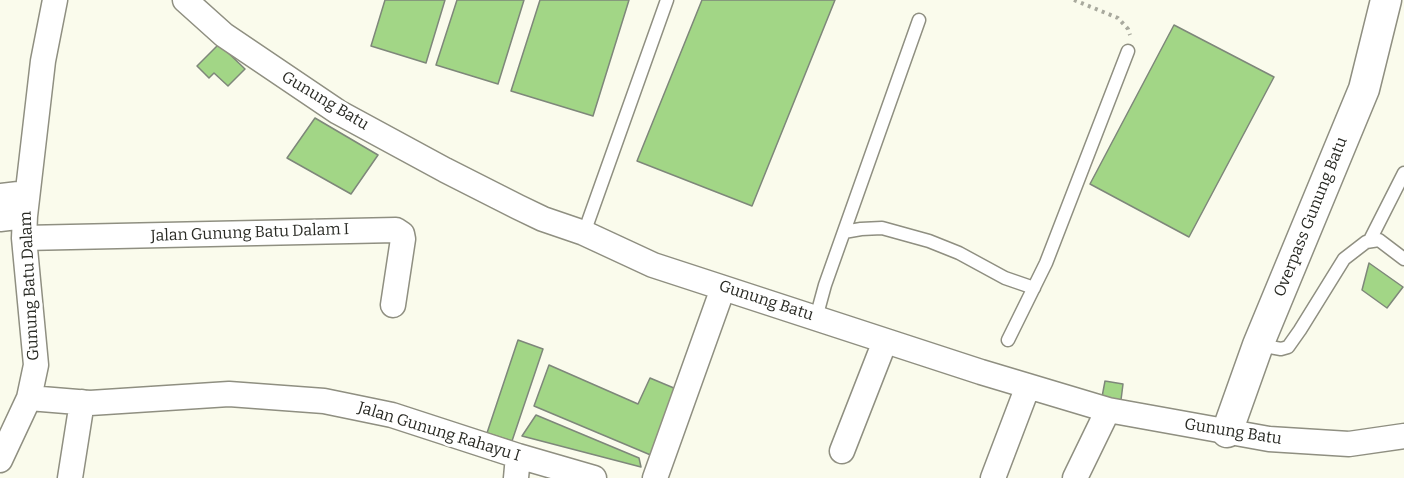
<!DOCTYPE html>
<html>
<head>
<meta charset="utf-8">
<style>
  body { margin:0 }
  canvas { display:block; background:#fafbec }
</style>
</head>
<body>
<canvas width="1404" height="478"></canvas>
<script>
const g = document.querySelector('canvas').getContext('2d');
g.lineJoin = 'round';
function fill(path, color) {
  g.fillStyle = color;
  g.fill(path, 'evenodd');
}
function toPath(rows) {
  const path = new Path2D();
  for (const r of rows) {
    path.moveTo(r[0], r[1]);
    for (let i = 2; i < r.length; i += 2) path.lineTo(r[i], r[i + 1]);
  }
  return path;
}
function strokePath(path, color, width, dash) {
  g.strokeStyle = color;
  g.lineWidth = width;
  g.lineCap = dash ? 'butt' : 'round';
  g.setLineDash(dash || []);
  g.stroke(path);
}
function drawText(font, color, halo, rows, align = 'center') {
  g.font = font + ' Bitter,serif';
  g.lineWidth = 6;
  g.setLineDash([]);
  g.textBaseline = 'middle';
  g.strokeStyle = halo;
  g.fillStyle = color;
  for (const [text, x, y, turn = 0] of rows) {
    g.save();
    g.translate(x, y);
    g.rotate((+turn || 0) * Math.PI / 180);
    g.textAlign = isNaN(turn) ? turn : align;
    if (halo) g.strokeText(text, 0, 0);
    g.fillText(text, 0, 0);
    g.restore();
  }
}
const building = toPath([
  [385,0,445,0,426,63,371,46,385,0],
  [457,0,524,0,498,84,436,65,457,0],
  [540,0,629,0,593,116,511,91,540,0],
  [702,0,835,0,752,206,637,161,702,0],
  [1174,25,1274,77,1189,237,1090,184,1174,25],
  [219,44,245,69,228,86,214,73,209,78,197,66,219,44],
  [315,118,378,155,351,194,287,158,315,118],
  [1369,263,1403,287,1387,308,1362,290,1369,263],
  [518,340,543,349,512,441,487,433,518,340],
  [549,365,638,404,650,378,681,391,653,456,534,406,549,365],
  [1105,381,1123,384,1121,400,1102,397,1105,381],
  [536,415,639,458,641,467,522,436,536,415]
]);
fill(building, '#a2d686');
strokePath(building, '#7e877a', 1.5);
const service = toPath([
  [844,232,861,229,882,228,929,241,959,253,1005,278,1034,288],
  [584,233,667,0],
  [1370,240,1404,173],
  [816,318,825,285,919,20],
  [1008,340,1046,263,1128,51],
  [1259,345,1281,349,1288,347,1300,330,1344,259,1366,242,1379,240,1404,259]
]);
const minor = toPath([
  [185,0,224,35,338,112,445,170,518,207,543,219,584,233,653,265,981,372,1108,410,1269,439,1349,444,1404,436],
  [0,196,27,193],
  [0,219,25,216],
  [24,238,396,230,402,234,403,239,393,305],
  [29,398,90,403,229,394,324,401,392,415,518,456,594,478],
  [842,451,885,341],
  [0,460,29,398,36,365,24,238,25,216,43,61,55,0],
  [70,478,82,402],
  [516,478,518,456],
  [655,478,723,288],
  [993,478,1028,386],
  [1075,478,1108,410]
]);
const tertiary = toPath([
  [1227,432,1258,345,1364,89,1386,0]
]);
strokePath(service, '#8f8f81', 15);
strokePath(minor, '#8f8f81', 27);
strokePath(tertiary, '#8f8f81', 33);
strokePath(toPath([
  [1074,0,1118,18,1128,29,1130,35]
]), '#a8a99d', 4, [3, 4.5]);
strokePath(service, '#fff', 12);
strokePath(minor, '#fff', 24);
strokePath(tertiary, '#fff', 30);
drawText('16px', '#292a24', '#fff', [
  ["Gunung Batu",325,101,31],
  ["Overpass Gunung Batu",1311,217,-68],
  ["Jalan Gunung Batu Dalam I",250,233,-2],
  ["Gunung Batu Dalam",30,286,-93],
  ["Gunung Batu",766,301,18],
  ["Jalan Gunung Rahayu I",439,432,17],
  ["Gunung Batu",1233,432,9]
]);
</script>
</body>
</html>
